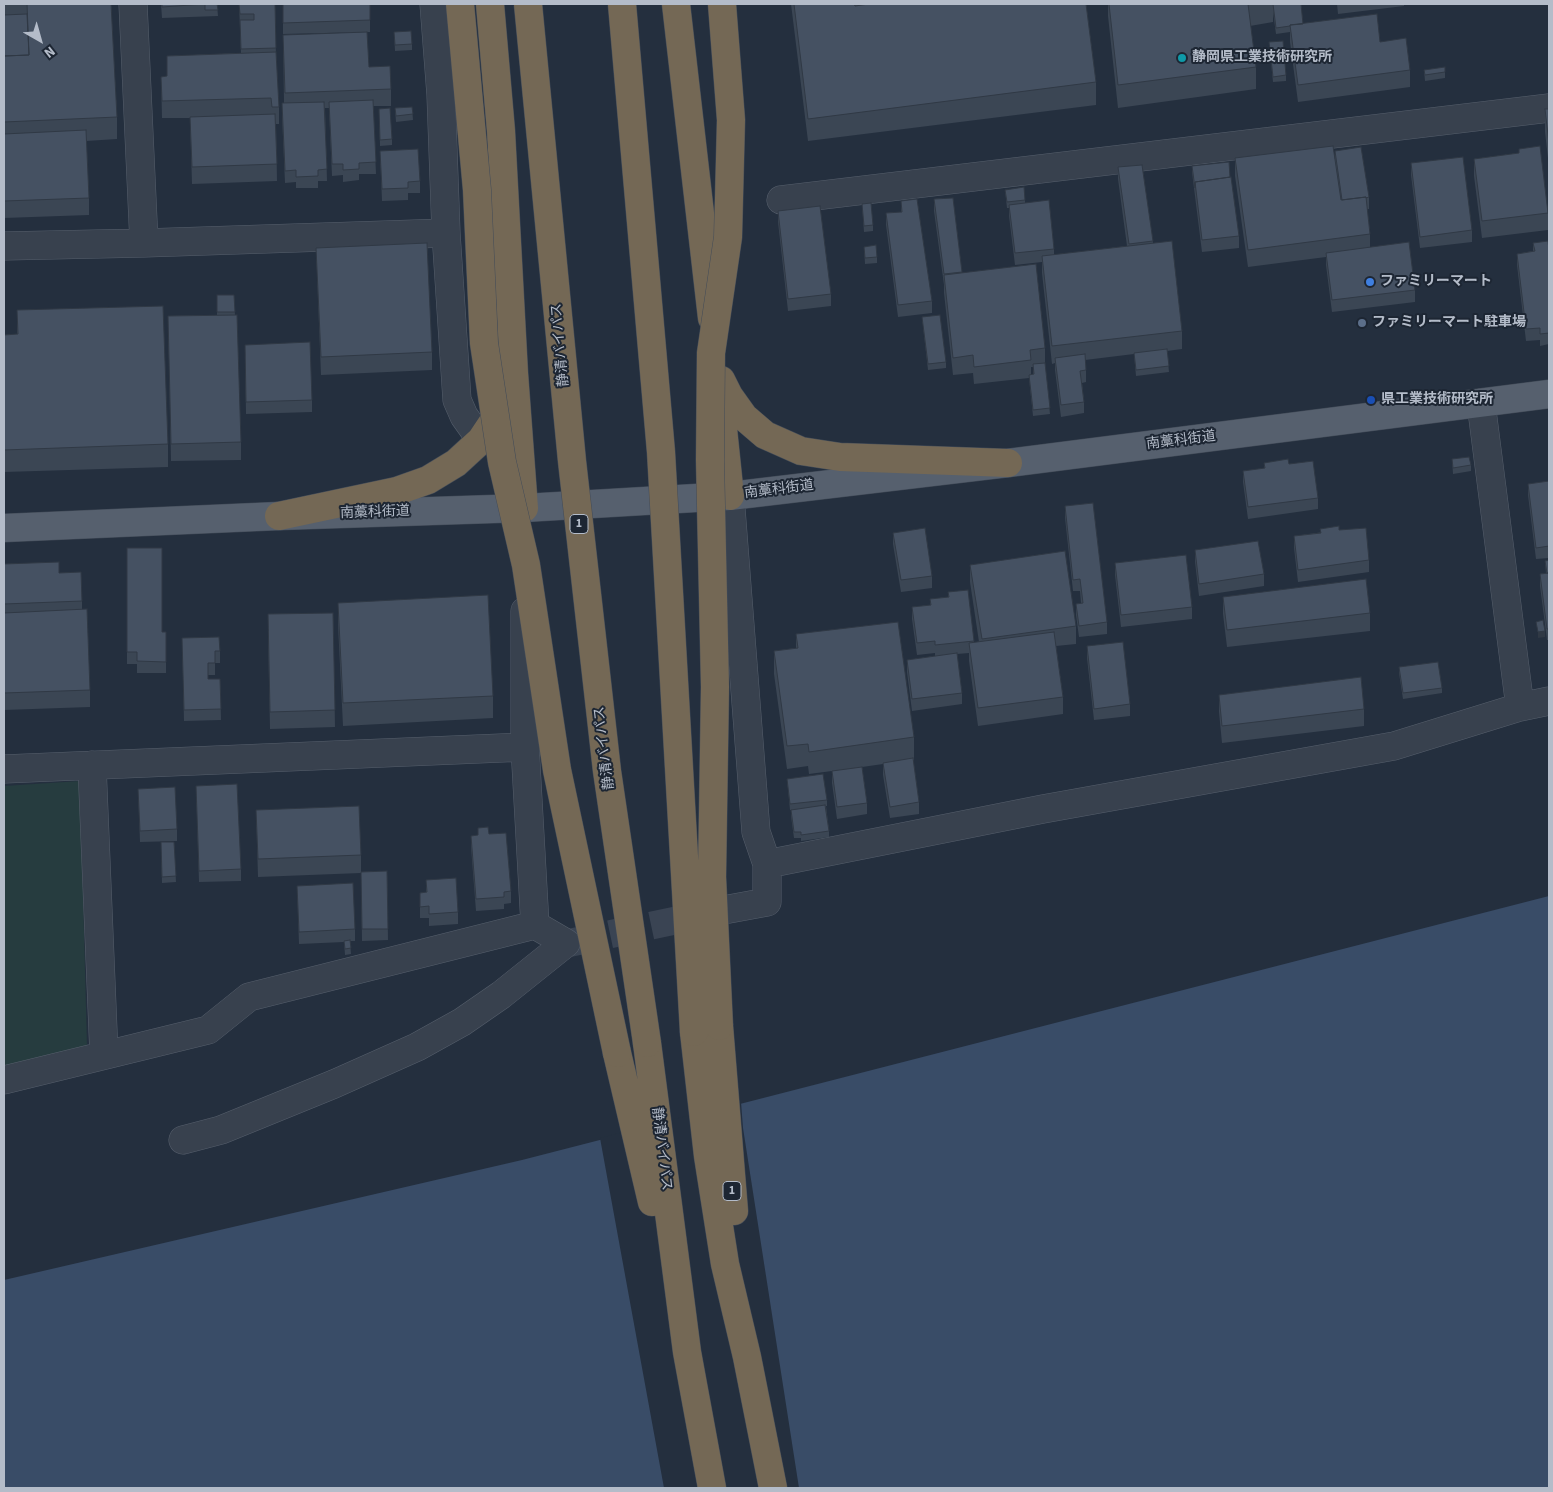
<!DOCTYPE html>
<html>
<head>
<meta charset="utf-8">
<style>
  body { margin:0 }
  #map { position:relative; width:1553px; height:1492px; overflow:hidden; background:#242f3e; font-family:"Source Sans 3",sans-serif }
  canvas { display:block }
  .frame { position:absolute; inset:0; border:5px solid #b4bcc9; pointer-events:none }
  .north { position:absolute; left:15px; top:15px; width:50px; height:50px; -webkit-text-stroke:4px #1d2633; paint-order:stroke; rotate:142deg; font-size:14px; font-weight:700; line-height:20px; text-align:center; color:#b4bcc9 }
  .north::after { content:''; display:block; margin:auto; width:18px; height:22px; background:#b4bcc9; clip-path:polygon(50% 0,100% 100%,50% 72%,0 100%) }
</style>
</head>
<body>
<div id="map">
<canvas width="1553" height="1492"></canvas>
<div class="frame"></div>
<div class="north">N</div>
</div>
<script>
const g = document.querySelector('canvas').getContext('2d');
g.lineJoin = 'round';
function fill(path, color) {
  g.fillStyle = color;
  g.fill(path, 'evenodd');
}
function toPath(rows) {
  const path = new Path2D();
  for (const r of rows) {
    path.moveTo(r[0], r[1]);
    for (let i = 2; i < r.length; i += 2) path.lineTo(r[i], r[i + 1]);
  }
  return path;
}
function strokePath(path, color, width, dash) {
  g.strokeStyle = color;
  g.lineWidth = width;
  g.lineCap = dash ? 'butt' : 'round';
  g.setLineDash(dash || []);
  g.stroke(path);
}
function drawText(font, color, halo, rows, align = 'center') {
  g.font = font + ' "Source Sans 3","Noto Sans JP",sans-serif';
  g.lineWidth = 4;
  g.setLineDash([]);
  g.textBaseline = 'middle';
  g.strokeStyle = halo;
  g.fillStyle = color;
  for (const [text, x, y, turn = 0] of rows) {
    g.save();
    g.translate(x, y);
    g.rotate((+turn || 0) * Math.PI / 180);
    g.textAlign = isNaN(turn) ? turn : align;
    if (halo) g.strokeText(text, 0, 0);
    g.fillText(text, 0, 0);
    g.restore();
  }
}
fill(toPath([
  [80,781,87,1046,4,1067,4,786]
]), '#263c3f');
fill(toPath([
  [1549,896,1549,1488,4,1488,4,1280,522,1160]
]), '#394c67');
fill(toPath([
  [741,1102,743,1128,799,1488,664,1488,600,1138]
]), '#242f3e');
strokePath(toPath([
  [569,943,711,913]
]), '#3a4453', 28, [28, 14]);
const minor = toPath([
  [133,4,144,243],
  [434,4,441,95,446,233,457,400,464,416,481,440],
  [781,200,1549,108],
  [4,246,144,243,446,233],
  [525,611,525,747,535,925],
  [1520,707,1549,701],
  [92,765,104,1055],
  [4,769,525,747],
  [767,864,1043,809,1394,746,1520,707,1481,403],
  [729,909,767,902,767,864,756,832,730,496],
  [4,1080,208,1030,249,997,535,925,566,943,501,995,462,1022,417,1047,334,1084,221,1130,183,1140]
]);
const major = toPath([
  [4,528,279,516,524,508,730,496,1008,463,1549,394]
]);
const highway = toPath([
  [490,4,501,131,514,373,524,508],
  [676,4,712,318],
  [721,380,729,396,744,417,765,435,801,451,840,457,1008,463],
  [720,400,730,496],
  [279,516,397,491,428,480,456,463,481,440,501,410,503,403],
  [719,1026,734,1211],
  [694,1032,708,1156,725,1264,747,1357,773,1488],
  [647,1043,687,1352,712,1488],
  [617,1053,652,1202]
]);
strokePath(minor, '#565f6c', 29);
strokePath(major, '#414a57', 29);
strokePath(highway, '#434c59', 29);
strokePath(minor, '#38414e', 28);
strokePath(major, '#56606e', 28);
strokePath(highway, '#746855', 28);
const highwayBridge = toPath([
  [460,4,477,190,484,343,502,462,526,565,557,770,617,1053],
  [528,4,572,461,607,771,647,1043],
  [622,4,661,452,694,1032],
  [719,1026,712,877,715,687,710,460,711,353,728,237,731,120,722,4]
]);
strokePath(highwayBridge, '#434c59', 29, []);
strokePath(highwayBridge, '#746855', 28);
fill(toPath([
  [4,4,111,4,117,117,117,139,86,141,89,198,89,215,4,218],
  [161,4,217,4,218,16,162,18],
  [239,4,275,4,276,59,279,107,279,124,276,124,277,181,192,184,190,118,162,118,161,77,167,76,167,56,241,53],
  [283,4,370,4,370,32,283,34],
  [791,4,1086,4,1096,82,1096,105,808,141],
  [1108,4,1301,4,1303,24,1380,42,1410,70,1410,87,1298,102,1290,42,1290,32,1276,34,1273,12,1273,22,1250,26,1256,67,1256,89,1118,108,1108,16],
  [1337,4,1404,4,1404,6,1338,14],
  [394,32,412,44,412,50,395,51],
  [283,35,369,67,391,89,391,106,373,106,376,174,359,174,359,180,343,182,343,175,332,176,329,108,325,108,327,181,318,181,318,188,296,188,296,182,285,183,282,115,282,103,284,103],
  [1269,42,1286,75,1286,81,1273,82],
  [1424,70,1445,72,1445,78,1425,81],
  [412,107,413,120,396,122,395,108],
  [379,109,392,139,392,145,380,146],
  [1545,109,1549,109,1549,167,1545,132],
  [380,151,420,181,420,193,408,193,408,200,382,201],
  [1335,151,1369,197,1369,209,1367,209,1370,234,1370,248,1415,290,1415,302,1332,312,1326,265,1326,257,1248,267,1235,176,1235,158,1335,160],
  [1519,153,1548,213,1548,230,1482,238,1474,176,1474,159],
  [1411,163,1472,230,1472,242,1420,248,1411,175],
  [1192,166,1239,236,1239,248,1202,252,1192,172],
  [1118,167,1153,241,1153,243,1182,331,1182,349,1167,351,1169,372,1136,376,1134,354,1085,360,1086,370,1086,382,1082,383,1084,402,1084,413,1061,417,1055,370,1055,363,1052,364,1042,273,1042,262,1015,265,1009,216,1009,208,1007,208,1005,190,1025,200,1025,203,1054,249,1054,255,1127,246,1118,179],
  [953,198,962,273,1045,348,1045,366,1050,414,1033,416,1029,378,974,384,973,373,953,375,944,293,944,285,934,211,934,199],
  [1031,367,1033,367,1033,374,1031,374],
  [901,201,932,301,932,313,898,317,886,225,886,213,901,212],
  [862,204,873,225,873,231,864,232],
  [778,211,831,294,831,306,788,311,778,222],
  [1533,243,1549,250,1549,344,1540,346,1540,340,1526,341,1517,265,1517,254,1533,251],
  [864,247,877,257,877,263,865,264],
  [316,248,432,352,432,370,321,375],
  [217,295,234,295,241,442,241,460,171,461,168,316,217,315],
  [17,310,168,444,168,467,4,472,4,335,17,334],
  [922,317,946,362,946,368,928,370],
  [245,356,312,400,312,412,246,414],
  [1452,459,1471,465,1471,471,1453,474],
  [1264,463,1318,498,1318,509,1248,519,1243,482,1243,471,1264,469],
  [1549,481,1549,558,1536,559,1528,495,1528,484],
  [1065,506,1107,622,1107,634,1079,637,1076,615,1076,604,1081,603,1080,591,1073,591,1065,518],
  [1339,530,1369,560,1369,572,1298,582,1294,548,1294,536],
  [893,533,932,576,932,588,901,592,893,544],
  [127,548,162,632,166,632,166,673,137,673,137,664,127,664],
  [1195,550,1264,574,1264,586,1199,596,1195,562],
  [1549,560,1549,640,1547,640,1540,586,1540,574,1546,573,1545,561],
  [1115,563,1192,607,1192,619,1121,627,1115,575],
  [4,564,59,573,82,601,82,609,90,690,90,707,4,710],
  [970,565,1076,626,1076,644,1056,646,1063,697,1063,714,978,726,969,661,969,653,957,654,962,693,962,704,912,711,907,672,907,660,935,656,935,653,917,655,912,619,912,607,930,605,930,599,948,597,948,592,974,641,974,643,979,642,970,582],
  [1223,597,1370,613,1370,631,1227,647,1223,614],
  [338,603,493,696,493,718,343,726,338,625],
  [333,613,335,727,270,729,268,631],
  [796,634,914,737,914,760,913,760,919,802,919,814,890,818,883,775,883,764,862,767,867,803,867,814,837,819,832,783,832,771,809,774,808,766,787,769,774,674,774,651,796,648],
  [182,638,220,651,220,663,215,663,215,675,208,675,208,679,220,679,221,720,184,721],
  [1087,646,1130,704,1130,716,1094,720,1087,658],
  [1399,667,1442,688,1442,693,1403,699,1399,673],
  [1219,695,1364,709,1364,726,1222,743,1219,712],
  [787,779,827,800,827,806,826,806,829,831,829,837,801,841,801,838,794,838,791,816,791,810,799,809,790,810],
  [196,786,241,869,241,881,199,882],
  [138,789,177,829,177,841,140,842],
  [256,810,361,855,361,873,258,877],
  [489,834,511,891,511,903,504,904,504,909,476,911,471,847,471,836],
  [161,842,174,842,176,882,162,883],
  [387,871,388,940,362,941,361,872],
  [426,880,458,912,458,924,429,926,429,918,420,918,420,893,426,892],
  [297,886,355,929,355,941,350,941,351,954,345,955,344,942,299,944]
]), '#3b4654');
fill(toPath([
  [1545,631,1545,637,1538,638,1538,632]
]), '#303945');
const building = toPath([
  [27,4,111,4,117,117,4,122,4,56,29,55,27,4],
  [162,4,205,4,162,7,162,4],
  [205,4,217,4,218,10,205,10,205,4],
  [239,4,275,4,276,48,241,49,240,20,254,20,254,14,240,14,239,4],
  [283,4,370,4,370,20,283,23,283,4],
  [794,4,854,4,855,6,869,4,1086,4,1096,82,808,119,794,4],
  [1109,4,1248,4,1256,67,1118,85,1109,4],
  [1273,4,1301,4,1303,24,1290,25,1290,26,1276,28,1273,4],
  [27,14,29,55,4,56,4,15,27,14],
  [1377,14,1380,42,1406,38,1410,70,1298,85,1290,25,1377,14],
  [411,31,412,44,395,45,394,32,411,31],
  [367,32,369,67,390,66,391,89,285,93,283,35,367,32],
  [1283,41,1286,75,1273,77,1269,42,1283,41],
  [276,52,279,107,272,107,271,98,162,101,161,77,167,76,167,56,276,52],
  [1445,67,1445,72,1425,75,1424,70,1445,67],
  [373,100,376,162,359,163,359,169,343,170,343,164,332,164,329,102,373,100],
  [324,102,327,169,318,170,318,176,296,177,296,170,285,171,282,103,324,102],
  [412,107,413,114,396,116,395,108,412,107],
  [390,108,392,139,380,140,379,109,390,108],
  [1545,109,1549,109,1549,144,1545,109],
  [275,114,277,164,192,167,190,117,275,114],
  [86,130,89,198,4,201,4,134,86,130],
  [1333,146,1341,200,1366,197,1370,234,1248,250,1235,158,1333,146],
  [1540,146,1548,213,1482,221,1474,159,1519,153,1519,149,1540,146],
  [1361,147,1369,197,1366,198,1366,197,1342,200,1335,151,1361,147],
  [418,149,420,181,408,182,408,188,382,189,380,151,418,149],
  [1463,157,1472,230,1420,237,1411,163,1463,157],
  [1229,162,1230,177,1195,182,1195,188,1192,166,1229,162],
  [1142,165,1153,241,1129,244,1118,167,1142,165],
  [1231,177,1239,236,1202,240,1195,182,1231,177],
  [1024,187,1025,200,1007,202,1005,190,1024,187],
  [953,198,962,272,944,274,934,199,953,198],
  [917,199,932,301,898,305,886,213,902,212,901,201,917,199],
  [1049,200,1054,249,1015,253,1009,205,1049,200],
  [871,203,873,225,864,226,862,204,871,203],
  [820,206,831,294,788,299,778,211,820,206],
  [1172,241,1182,331,1052,346,1042,256,1172,241],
  [1548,241,1549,250,1549,333,1540,334,1540,328,1526,329,1517,254,1535,251,1533,243,1548,241],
  [1409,242,1415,290,1332,300,1326,253,1409,242],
  [427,243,432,352,321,357,316,248,427,243],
  [876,245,877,257,865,258,864,247,876,245],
  [1036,264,1045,348,1030,350,1031,360,974,367,973,355,953,358,944,275,1036,264],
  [217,295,234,295,235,312,217,312,217,295],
  [163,306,168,444,4,450,4,335,18,334,17,310,163,306],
  [237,315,241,442,171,444,168,316,237,315],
  [940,315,946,362,928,364,922,317,940,315],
  [310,342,312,400,246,402,245,345,310,342],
  [1167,349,1169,366,1136,370,1134,353,1167,349],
  [1085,354,1086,370,1080,371,1084,402,1061,405,1055,358,1085,354],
  [1045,363,1050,408,1033,410,1029,375,1034,374,1033,364,1045,363],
  [1469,457,1471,465,1453,468,1452,459,1469,457],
  [1288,459,1289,464,1313,461,1318,498,1248,507,1243,471,1265,468,1264,463,1288,459],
  [1549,481,1549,546,1536,548,1528,484,1549,481],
  [1093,503,1107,622,1079,626,1076,604,1083,603,1080,579,1073,580,1065,506,1093,503],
  [1339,526,1339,530,1366,528,1369,560,1298,570,1294,536,1321,533,1320,529,1339,526],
  [925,528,932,576,901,580,893,533,925,528],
  [1258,541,1264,574,1199,584,1195,550,1258,541],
  [127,548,162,548,162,632,166,632,166,662,137,661,137,652,127,652,127,548],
  [1065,551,1076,626,982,639,970,565,1065,551],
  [1186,555,1192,607,1121,615,1115,563,1186,555],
  [1549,560,1549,573,1547,573,1545,561,1549,560],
  [59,562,59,573,81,572,82,601,4,604,4,564,59,562],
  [1549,573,1549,629,1547,629,1540,574,1549,573],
  [1366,579,1370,613,1227,630,1223,597,1366,579],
  [968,590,974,641,935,645,935,641,917,643,912,607,931,605,930,599,949,597,948,592,968,590],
  [488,595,493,696,343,703,338,603,488,595],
  [87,609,90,690,4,693,4,613,87,609],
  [333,613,335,710,270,712,268,614,333,613],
  [1543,620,1545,631,1538,632,1536,622,1543,620],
  [898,622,914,737,809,752,808,744,787,746,774,651,798,648,796,634,898,622],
  [1054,632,1063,697,978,708,969,643,1054,632],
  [219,637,220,651,215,651,215,663,208,663,208,679,220,679,221,709,184,710,182,638,219,637],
  [1123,642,1130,704,1094,709,1087,646,1123,642],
  [957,653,962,693,912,699,907,660,957,653],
  [1438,662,1442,688,1403,693,1399,667,1438,662],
  [1361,677,1364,709,1222,726,1219,695,1361,677],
  [913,758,919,802,890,807,883,763,913,758],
  [862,767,867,803,837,807,832,771,862,767],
  [823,774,827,800,790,804,787,779,823,774],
  [237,784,241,869,199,871,196,786,237,784],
  [175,787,177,829,140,831,138,789,175,787],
  [825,805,829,831,801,835,801,832,794,832,791,810,825,805],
  [359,806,361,855,258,859,256,810,359,806],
  [488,827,489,834,506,833,511,891,504,892,504,897,476,899,471,836,478,835,478,828,488,827],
  [161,842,174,842,176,876,162,877,161,842],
  [387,871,388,929,362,929,361,872,387,871],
  [456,878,458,912,429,914,429,906,420,907,420,893,427,892,426,880,456,878],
  [353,883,355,929,299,932,297,886,353,883],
  [350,940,351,948,345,949,344,941,350,940]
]);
fill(building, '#455162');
strokePath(building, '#303945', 1);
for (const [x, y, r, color] of [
  [1182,58,5,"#0f9aa8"],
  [1370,282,5,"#3f7fe0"],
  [1362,323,5,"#5c6f8a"],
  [1371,400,5,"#1a4fb4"]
]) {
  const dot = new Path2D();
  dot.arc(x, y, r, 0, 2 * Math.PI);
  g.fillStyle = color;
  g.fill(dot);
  strokePath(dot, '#1d2633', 2);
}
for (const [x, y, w] of [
  [579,524,18],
  [732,1191,18]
]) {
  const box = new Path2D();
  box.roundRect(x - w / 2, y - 9.5, w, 19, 4);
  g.fillStyle = '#1d2633';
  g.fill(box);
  strokePath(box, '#b4bcc9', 1);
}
drawText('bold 12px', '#b4bcc9', null, [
  ["1",579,524],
  ["1",732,1191]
]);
drawText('bold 14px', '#b4bcc9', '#1d2633', [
  ["静岡県工業技術研究所",1192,58],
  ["ファミリーマート",1380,282],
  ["ファミリーマート駐車場",1372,323],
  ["県工業技術研究所",1381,400]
], 'left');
drawText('14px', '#b4bcc9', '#1d2633', [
  ["静清バイパス",561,345,-95],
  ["南藁科街道",1181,441,-7],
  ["南藁科街道",779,490,-7],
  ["南藁科街道",375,513,-2],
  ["静清バイパス",605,748,-97],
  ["静清バイパス",661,1149,83]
]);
</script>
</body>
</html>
